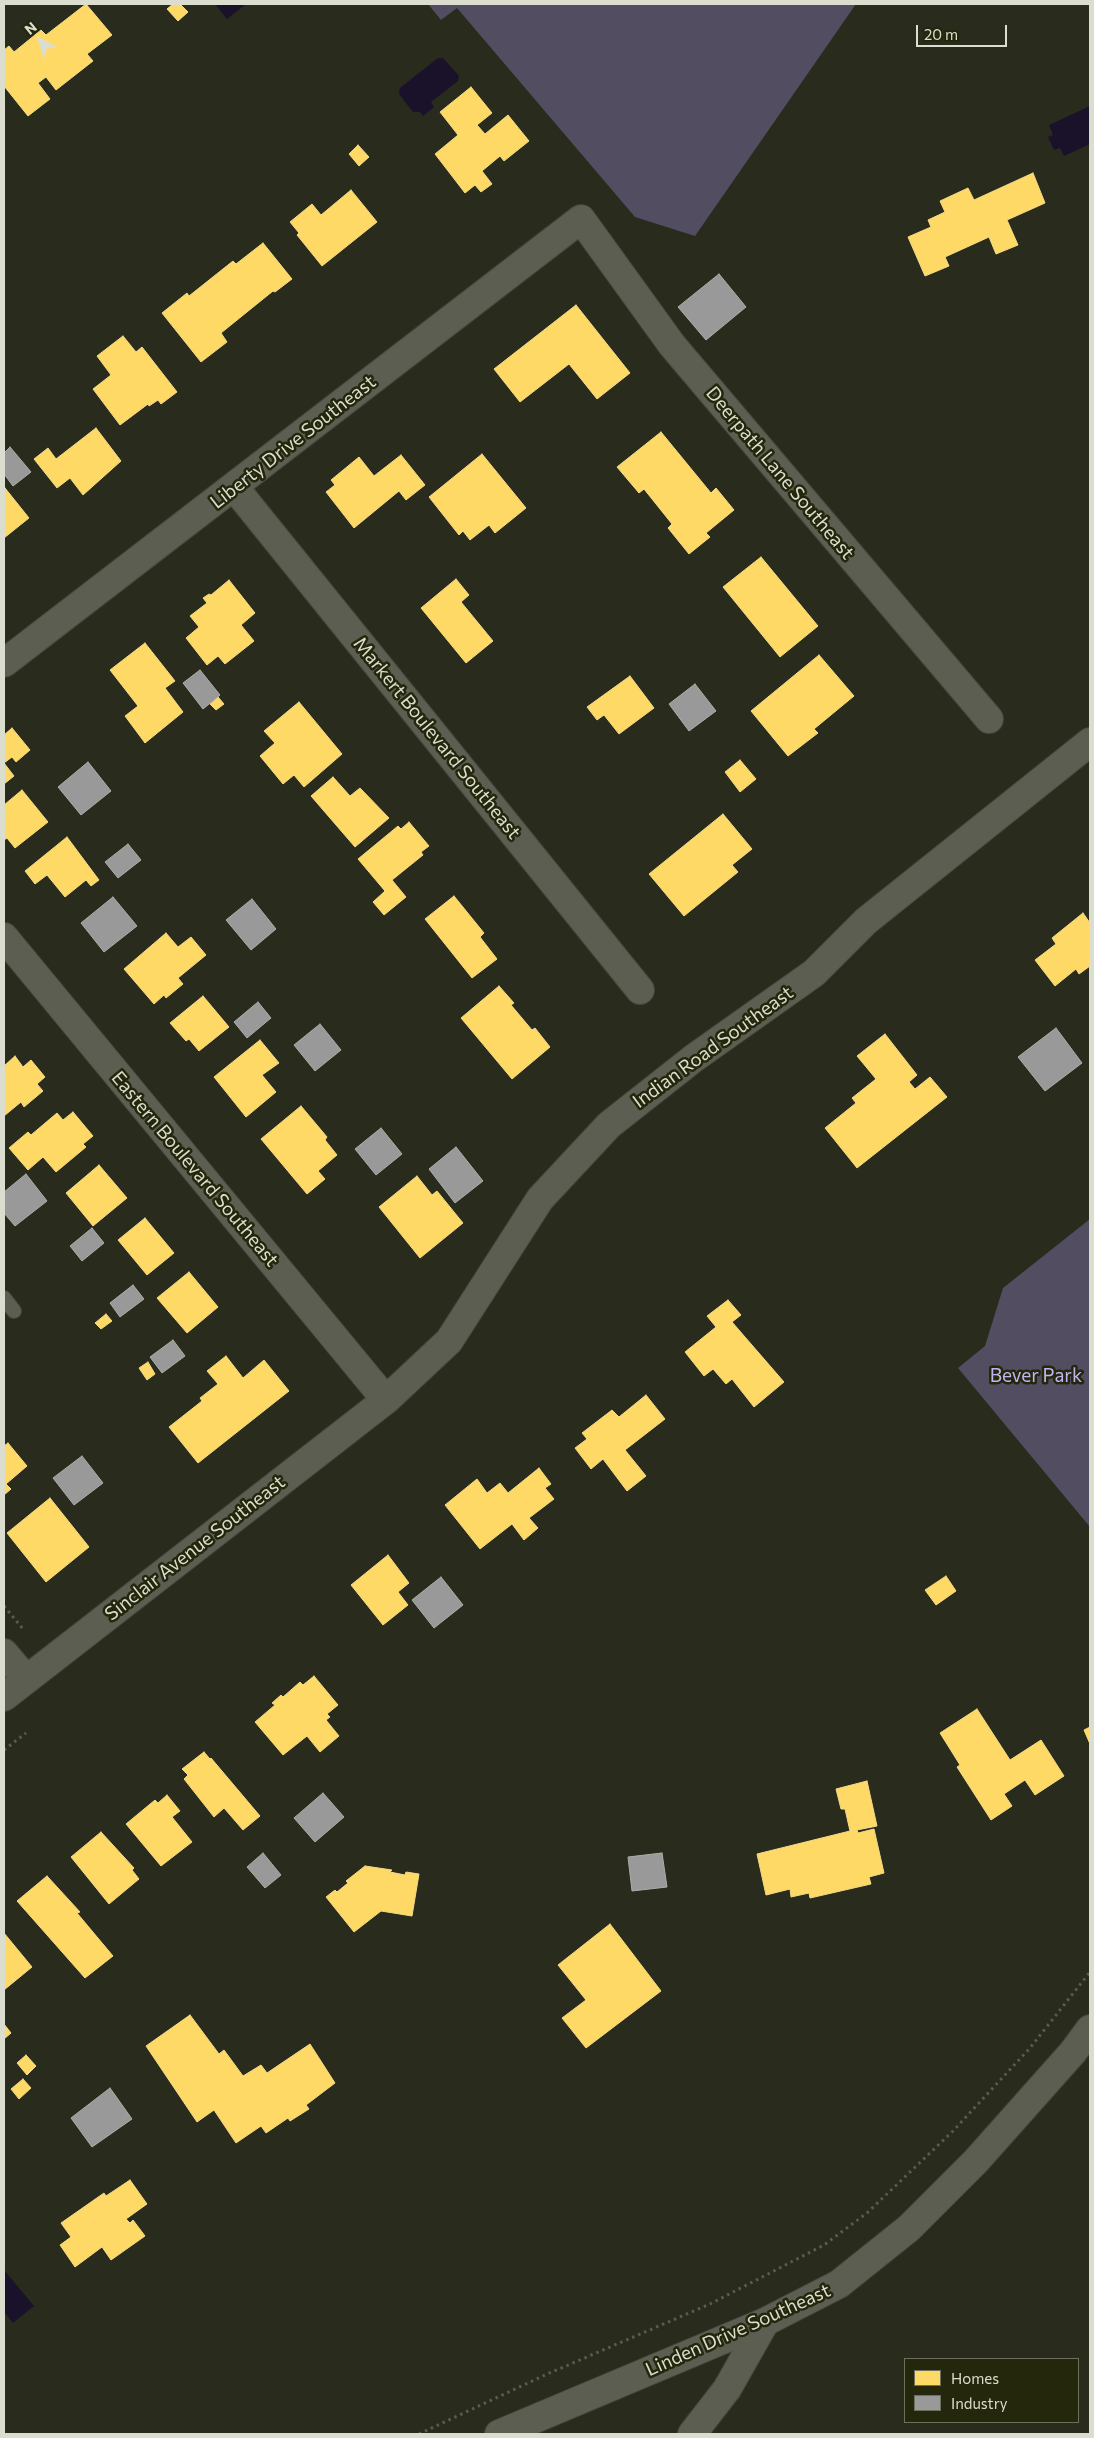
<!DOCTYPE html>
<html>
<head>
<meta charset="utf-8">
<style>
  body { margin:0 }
  #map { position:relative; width:1094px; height:2438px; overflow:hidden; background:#292b1c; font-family:Commissioner,sans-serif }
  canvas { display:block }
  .frame { position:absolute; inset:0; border:5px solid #dbdece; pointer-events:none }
  .legend { position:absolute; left:904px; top:2358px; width:175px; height:65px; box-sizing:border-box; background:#24270c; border:1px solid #6d705a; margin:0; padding:6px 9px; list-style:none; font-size:15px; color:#dbdece }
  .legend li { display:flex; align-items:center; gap:10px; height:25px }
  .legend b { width:25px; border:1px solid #6d705a }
  .north { position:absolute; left:15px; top:15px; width:50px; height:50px; -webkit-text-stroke:4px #24270c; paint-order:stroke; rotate:321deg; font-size:14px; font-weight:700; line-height:20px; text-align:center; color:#dbdece }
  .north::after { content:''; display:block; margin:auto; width:18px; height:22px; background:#dbdece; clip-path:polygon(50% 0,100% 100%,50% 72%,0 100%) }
  .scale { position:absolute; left:916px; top:25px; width:91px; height:22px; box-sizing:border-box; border:2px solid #dbdece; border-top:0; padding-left:6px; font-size:15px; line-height:18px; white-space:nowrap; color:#dbdece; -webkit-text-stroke:4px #24270c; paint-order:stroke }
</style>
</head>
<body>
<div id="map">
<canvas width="1094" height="2438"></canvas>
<div class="frame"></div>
<ul class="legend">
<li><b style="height:14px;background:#ffd966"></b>Homes</li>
<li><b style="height:14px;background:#999"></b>Industry</li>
</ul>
<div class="north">N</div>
<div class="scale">20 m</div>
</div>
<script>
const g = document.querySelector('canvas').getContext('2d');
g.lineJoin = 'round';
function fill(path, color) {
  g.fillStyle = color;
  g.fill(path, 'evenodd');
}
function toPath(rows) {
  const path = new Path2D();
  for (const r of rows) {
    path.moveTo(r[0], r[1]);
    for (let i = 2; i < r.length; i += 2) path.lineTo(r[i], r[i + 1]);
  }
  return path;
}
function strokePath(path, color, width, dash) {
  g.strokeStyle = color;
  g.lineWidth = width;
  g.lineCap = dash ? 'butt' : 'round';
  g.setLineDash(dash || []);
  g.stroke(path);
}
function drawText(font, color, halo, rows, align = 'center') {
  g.font = font + ' Commissioner,sans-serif';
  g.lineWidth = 5;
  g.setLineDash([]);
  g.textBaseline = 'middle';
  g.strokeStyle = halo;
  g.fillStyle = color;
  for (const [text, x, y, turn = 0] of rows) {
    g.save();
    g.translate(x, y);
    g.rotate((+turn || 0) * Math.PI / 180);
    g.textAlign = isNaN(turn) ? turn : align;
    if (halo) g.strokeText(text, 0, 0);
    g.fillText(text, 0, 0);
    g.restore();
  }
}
fill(toPath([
  [428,4,856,4,695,236,635,217,457,8,441,20],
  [1090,1219,1090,1527,958,1368,985,1346,1003,1288]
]), '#524d61');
fill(toPath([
  [215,4,246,4,227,19],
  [438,58,443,58,459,76,458,81,431,102,434,107,423,116,420,112,413,112,399,94,400,88],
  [1090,106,1090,144,1064,156,1060,148,1054,150,1048,137,1053,135,1049,125],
  [4,2270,34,2306,13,2323,4,2312]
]), '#1a122b');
const homes = toPath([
  [86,4,112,35,87,54,93,61,56,90,46,77,38,83,50,99,28,116,4,86,4,50,9,46,14,52,41,30,46,35,86,4],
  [173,4,180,4,188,12,178,21,167,9,173,4],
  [471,87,492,113,477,125,485,134,508,115,529,141,504,161,500,156,482,171,492,184,481,192,475,185,465,193,435,154,458,135,440,112,471,87],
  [358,145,369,157,359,166,349,154,358,145],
  [1033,173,1045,203,1007,220,1018,245,996,254,989,237,945,257,949,266,925,276,908,237,931,227,928,220,945,212,940,201,968,188,974,200,1033,173],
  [351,190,377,222,322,266,297,235,299,233,290,222,312,204,321,215,351,190],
  [263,243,292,279,275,292,273,291,221,333,227,342,201,362,162,313,187,293,189,296,233,261,236,264,263,243],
  [576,305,630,373,597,399,569,364,520,402,494,369,576,305],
  [123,336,136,352,142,347,177,392,161,404,158,400,149,406,148,404,120,425,93,389,111,375,97,356,123,336],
  [96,428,121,461,83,495,70,478,57,488,34,459,48,448,56,459,96,428],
  [661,432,711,493,716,488,734,510,706,533,710,537,689,554,668,528,672,524,644,489,639,493,617,467,661,432],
  [482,454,526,508,495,533,489,525,470,540,463,531,459,535,429,497,482,454],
  [401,455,425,485,406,500,399,491,354,528,326,492,335,485,331,480,359,457,374,476,401,455],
  [5,488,29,518,4,538,4,489,5,488],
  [761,557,818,626,780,657,723,587,761,557],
  [456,579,469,595,461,602,493,641,466,663,421,608,456,579],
  [229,580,255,613,241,625,254,641,225,664,218,656,207,665,186,638,199,627,190,616,207,603,203,598,209,594,211,595,229,580],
  [145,643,175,681,165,688,183,712,145,743,125,716,138,706,110,670,145,643],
  [819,655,854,696,814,729,818,733,788,756,751,711,819,655],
  [630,676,654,708,619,734,604,715,597,720,587,707,630,676],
  [218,697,224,704,216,710,210,704,218,697],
  [299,702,342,754,304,787,294,775,283,784,260,756,275,743,264,731,299,702],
  [12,728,30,750,16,762,12,757,4,763,14,776,4,784,4,735,12,728],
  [740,760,756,779,740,792,725,772,740,760],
  [333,777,350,796,360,788,389,818,355,847,311,796,333,777],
  [22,790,48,822,15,848,7,838,4,840,4,805,22,790],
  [723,814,752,849,732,865,738,872,684,916,649,874,723,814],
  [409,822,429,846,421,852,423,855,392,880,406,897,384,915,373,902,385,891,358,859,398,826,401,829,409,822],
  [67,837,99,880,91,886,86,880,65,897,47,875,35,884,25,871,67,837],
  [454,896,484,933,480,937,497,959,472,978,425,919,454,896],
  [1083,913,1090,923,1090,966,1079,974,1076,969,1055,986,1035,960,1056,944,1052,938,1083,913],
  [166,933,178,947,191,937,206,955,178,978,183,984,166,998,164,995,154,1004,124,969,166,933],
  [499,986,514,1003,511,1005,532,1030,535,1028,550,1047,512,1079,461,1018,499,986],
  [203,996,229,1027,199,1051,189,1039,186,1041,170,1023,203,996],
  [885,1034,917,1075,909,1082,915,1089,930,1077,947,1097,857,1168,825,1128,856,1103,852,1098,876,1079,857,1056,885,1034],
  [260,1040,279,1063,262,1075,276,1092,246,1117,214,1077,260,1040],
  [15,1056,23,1067,31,1060,45,1077,37,1084,43,1091,24,1107,21,1102,4,1116,4,1066,15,1056],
  [301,1106,327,1137,325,1140,337,1155,318,1171,325,1179,307,1194,261,1139,301,1106],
  [73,1112,93,1136,83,1144,86,1147,56,1172,43,1157,28,1170,9,1148,28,1132,31,1135,57,1113,63,1120,73,1112],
  [99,1165,127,1198,93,1226,66,1193,99,1165],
  [417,1176,432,1195,437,1191,463,1223,420,1258,379,1207,417,1176],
  [145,1218,174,1253,147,1275,118,1240,145,1218],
  [189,1272,218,1307,187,1333,157,1298,189,1272],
  [728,1300,741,1315,732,1322,784,1382,754,1407,732,1379,726,1384,713,1369,704,1376,685,1352,716,1327,707,1316,728,1300],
  [106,1314,112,1321,101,1329,95,1323,106,1314],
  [226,1356,243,1378,264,1360,289,1391,198,1463,169,1427,202,1401,200,1398,218,1384,207,1371,226,1356],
  [148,1362,155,1374,147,1380,139,1368,148,1362],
  [646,1395,665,1419,625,1450,646,1476,627,1491,603,1459,591,1469,575,1448,587,1439,582,1433,612,1410,619,1417,646,1395],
  [8,1443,27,1466,6,1484,11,1489,4,1495,4,1446,8,1443],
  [539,1468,551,1484,545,1488,554,1499,529,1518,538,1528,524,1540,512,1524,480,1549,445,1505,477,1479,487,1493,500,1483,508,1493,539,1468],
  [50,1498,89,1547,46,1582,7,1533,50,1498],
  [388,1555,409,1583,398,1592,408,1605,383,1625,351,1585,388,1555],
  [946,1576,956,1591,936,1605,925,1590,946,1576],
  [314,1676,338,1705,327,1714,330,1717,326,1720,339,1736,320,1752,307,1736,283,1755,255,1722,275,1705,272,1703,281,1695,283,1697,300,1682,303,1685,314,1676],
  [977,1709,1010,1760,1041,1740,1064,1776,1035,1795,1025,1780,1004,1794,1012,1806,991,1820,957,1767,960,1765,940,1733,977,1709],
  [1090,1727,1090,1744,1084,1730,1090,1727],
  [204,1752,210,1759,211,1758,260,1816,243,1830,224,1808,214,1817,184,1779,188,1775,182,1769,204,1752],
  [867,1781,877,1826,857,1830,858,1833,874,1829,884,1873,869,1877,871,1884,810,1898,809,1893,791,1897,790,1889,766,1895,757,1854,850,1831,845,1809,841,1809,836,1789,867,1781],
  [167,1795,180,1811,172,1817,192,1842,161,1866,126,1824,155,1800,158,1803,167,1795],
  [101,1832,134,1868,132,1870,139,1879,109,1904,71,1857,101,1832],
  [365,1866,392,1870,390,1872,405,1875,406,1872,419,1874,412,1916,381,1911,354,1932,326,1897,335,1890,337,1892,348,1883,346,1881,365,1866],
  [47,1876,80,1912,77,1913,113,1956,85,1978,17,1901,47,1876],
  [610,1924,661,1991,586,2048,562,2018,586,2000,558,1965,610,1924],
  [4,1933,32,1967,4,1990,4,1933],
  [190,2015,219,2054,224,2050,243,2076,261,2065,267,2073,310,2044,335,2083,306,2105,309,2109,290,2121,288,2118,266,2133,261,2126,236,2143,214,2110,197,2122,146,2046,190,2015],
  [4,2024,11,2033,4,2039,4,2024],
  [26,2055,36,2066,27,2075,17,2063,26,2055],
  [23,2079,31,2088,19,2099,11,2089,23,2079],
  [130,2180,147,2204,126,2219,130,2223,133,2220,145,2236,111,2260,102,2247,75,2267,60,2245,71,2237,61,2223,104,2193,106,2196,130,2180]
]);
fill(homes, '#ffd966');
strokePath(homes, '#f4da85', 1);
const industry = toPath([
  [719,274,746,307,706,340,678,307,719,274],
  [10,447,31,472,13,486,4,474,4,453,10,447],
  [200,670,220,695,203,709,183,683,200,670],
  [695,684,716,711,689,731,669,704,695,684],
  [88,762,111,791,81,815,58,787,88,762],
  [128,844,141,860,118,878,105,862,128,844],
  [113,897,137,926,104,952,81,923,113,897],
  [252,899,276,929,251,950,226,920,252,899],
  [258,1002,271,1018,247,1038,234,1022,258,1002],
  [320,1024,341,1050,315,1071,294,1045,320,1024],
  [1056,1028,1082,1063,1045,1091,1018,1057,1056,1028],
  [381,1128,402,1154,376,1175,355,1149,381,1128],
  [456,1147,483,1181,455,1203,429,1169,456,1147],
  [26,1174,47,1201,15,1226,4,1213,4,1192,26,1174],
  [92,1228,104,1243,82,1261,70,1246,92,1228],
  [133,1285,144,1299,120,1317,110,1303,133,1285],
  [173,1340,185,1356,162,1373,150,1357,173,1340],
  [82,1456,103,1483,74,1505,53,1478,82,1456],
  [441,1577,463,1605,434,1628,412,1600,441,1577],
  [323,1793,344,1817,315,1842,294,1818,323,1793],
  [263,1853,281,1875,265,1888,247,1867,263,1853],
  [662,1853,667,1887,632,1891,628,1857,662,1853],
  [110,2088,132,2119,92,2147,71,2118,110,2088]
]);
fill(industry, '#999');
strokePath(industry, '#adaea9', 1);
const service = toPath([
  [4,1298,14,1311]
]);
const minor = toPath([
  [234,487,640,990],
  [4,663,581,219,672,345,989,719],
  [4,937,386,1400],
  [4,1653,26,1679],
  [4,1697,386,1400,449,1341,540,1199,609,1125,694,1058,814,973,866,921,1090,742],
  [499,2434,765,2322,839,2284,909,2228,976,2161,1073,2052,1090,2029],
  [692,2434,727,2389,765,2322]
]);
strokePath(service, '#45463a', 16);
strokePath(minor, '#45463a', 30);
strokePath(toPath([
  [4,1606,23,1629],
  [4,1750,26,1733],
  [419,2434,545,2375,710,2304,824,2245,867,2213,953,2131,1030,2048,1090,1972]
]), '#5b5c51', 3, [2.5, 4]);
strokePath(service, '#5d5e52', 14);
strokePath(minor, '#5d5e52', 28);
drawText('19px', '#dbdece', '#24270c', [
  ["Liberty Drive Southeast",293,442,-38],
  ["Deerpath Lane Southeast",780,473,50],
  ["Markert Boulevard Southeast",437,738,51],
  ["Indian Road Southeast",713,1047,-36],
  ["Eastern Boulevard Southeast",195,1169,50],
  ["Sinclair Avenue Southeast",195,1548,-38],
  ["Linden Drive Southeast",738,2330,-24]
]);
drawText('19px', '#c3b4f1', '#24270c', [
  ["Bever Park",1036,1376]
]);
</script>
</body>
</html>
